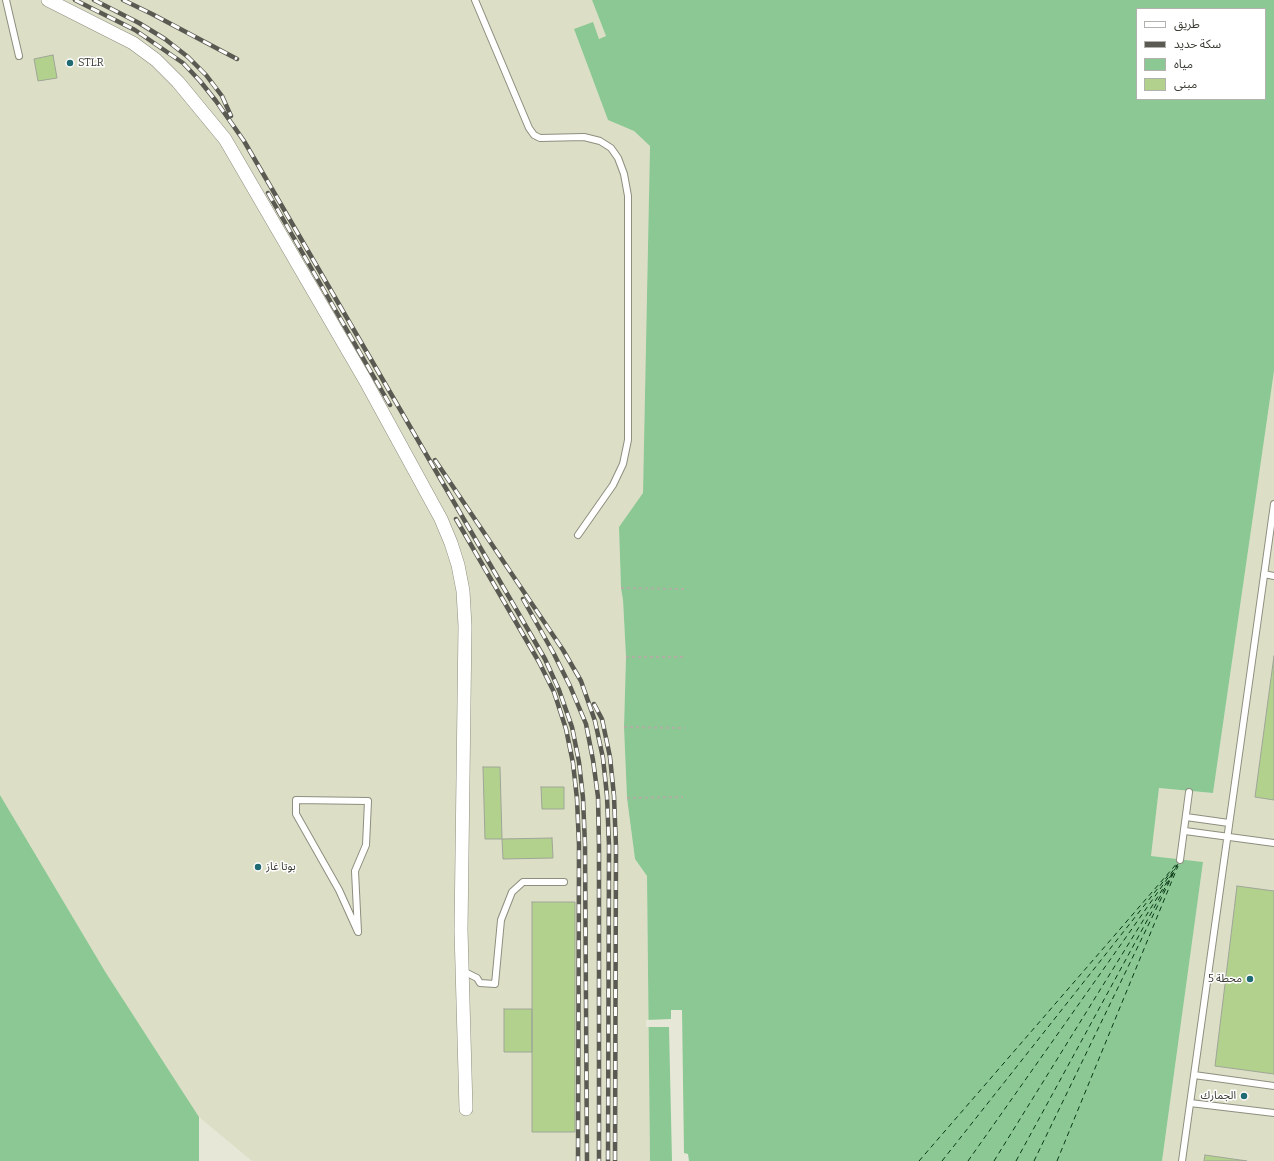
<!DOCTYPE html>
<html>
<head>
<meta charset="utf-8">
<style>
  body { margin:0 }
  #map { position:relative; width:1274px; height:1161px; overflow:hidden; background:#e7e7d7; font-family:Bitter,"Noto Sans Arabic",serif }
  canvas { display:block }
  .legend { position:absolute; left:1136px; top:8px; width:130px; height:92px; box-sizing:border-box; background:#fff; border:1px solid #b1b1ae; margin:0; padding:5px 7px; list-style:none; font-size:12px; color:#3b3b34 }
  .legend li { display:flex; align-items:center; gap:8px; height:20px }
  .legend b { width:20px; border:1px solid #b1b1ae }
</style>
</head>
<body>
<div id="map">
<canvas width="1274" height="1161"></canvas>
<ul class="legend">
<li><b style="height:5px;background:#fff"></b>طريق</li>
<li><b style="height:5px;background:#5a5a52"></b>سكة حديد</li>
<li><b style="height:11px;background:#8bc894"></b>مياه</li>
<li><b style="height:11px;background:#b2d18d"></b>مبنى</li>
</ul>
</div>
<script>
const g = document.querySelector('canvas').getContext('2d');
g.lineJoin = 'round';
function fill(path, color) {
  g.fillStyle = color;
  g.fill(path, 'evenodd');
}
function toPath(rows) {
  const path = new Path2D();
  for (const r of rows) {
    path.moveTo(r[0], r[1]);
    for (let i = 2; i < r.length; i += 2) path.lineTo(r[i], r[i + 1]);
  }
  return path;
}
function strokePath(path, color, width, dash) {
  g.strokeStyle = color;
  g.lineWidth = width;
  g.lineCap = dash ? 'butt' : 'round';
  g.setLineDash(dash || []);
  g.stroke(path);
}
function drawText(font, color, halo, rows, align = 'center') {
  g.font = font + ' Bitter,"Noto Sans Arabic",serif';
  g.lineWidth = 3;
  g.setLineDash([]);
  g.textBaseline = 'middle';
  g.strokeStyle = halo;
  g.fillStyle = color;
  for (const [text, x, y, turn = 0] of rows) {
    g.save();
    g.translate(x, y);
    g.rotate((+turn || 0) * Math.PI / 180);
    g.textAlign = isNaN(turn) ? turn : align;
    if (halo) g.strokeText(text, 0, 0);
    g.fillText(text, 0, 0);
    g.restore();
  }
}
fill(toPath([
  [0,0,592,0,606,36,599,39,574,29,608,120,634,131,650,146,643,494,619,527,621,588,623,600,626,657,624,727,627,798,635,859,647,876,650,1161,252,1161,199,1117,106,973,0,795],
  [1274,371,1274,1161,1162,1161,1203,862,1151,856,1159,788,1213,793]
]), '#dddec6');
fill(toPath([
  [592,0,1274,0,1274,371,1213,793,1159,788,1151,856,1203,862,1162,1161,650,1161,647,876,635,859,627,798,624,727,626,657,623,600,621,588,619,527,643,493,650,146,634,131,608,120,574,29,593,22,599,39,606,36],
  [1137,9,1265,9,1265,99,1137,99],
  [0,795,106,973,199,1117,199,1161,0,1161]
]), '#8bc894');
fill(toPath([
  [671,1010,682,1010,684,1153,688,1154,689,1161,672,1161,669,1027,646,1027,646,1020,671,1019],
  [199,1117,201,1119,201,1161,199,1161]
]), '#e7e7d7');
strokePath(toPath([
  [919,1161,1179,861],
  [942,1161,1170,873],
  [968,1161,1177,865],
  [994,1161,1175,869],
  [1016,1161,1179,862],
  [1034,1161,1174,872],
  [1057,1161,1178,866]
]), '#0a3816', 1, [5, 4]);
const building = toPath([
  [53,55,57,78,38,81,34,59,53,55],
  [1274,656,1274,800,1255,797,1274,656],
  [483,767,500,767,502,839,485,839,483,767],
  [541,787,564,787,564,809,542,809,541,787],
  [552,838,553,858,503,859,502,839,552,838],
  [1237,886,1274,891,1274,1074,1215,1066,1237,886],
  [532,902,575,902,575,1132,532,1132,532,902],
  [504,1009,532,1009,532,1052,504,1052,504,1009],
  [1205,1155,1247,1161,1204,1161,1205,1155]
]);
fill(building, '#b2d18d');
strokePath(building, '#9fa698', 1);
const lane = toPath([
  [6,0,19,56],
  [475,0,529,128,534,135,540,138,584,137,600,141,611,148,618,158,624,174,628,196,628,440,623,464,613,485,578,535],
  [1264,574,1274,576],
  [296,800,368,801,366,845,355,871,358,932,339,890,296,814,296,800],
  [1186,817,1229,823],
  [1185,831,1274,843],
  [1180,860,1189,792],
  [463,971,477,978,480,983,495,984,501,920,512,892,523,882,564,882],
  [1194,1075,1274,1086],
  [1190,1103,1274,1113],
  [1182,1161,1274,504]
]);
const street = toPath([
  [48,0,133,43,156,60,178,82,225,139,365,380,441,519,451,543,458,565,463,591,465,626,461,930,466,1109]
]);
strokePath(lane, '#8e8e7f', 8);
strokePath(street, '#8e8e7f', 14);
strokePath(toPath([
  [621,588,685,589],
  [626,657,684,657],
  [624,727,685,728],
  [627,798,683,797]
]), '#afafa2', 2, [3, 3]);
strokePath(lane, '#fff', 6);
strokePath(street, '#fff', 13);
const rail = toPath([
  [75,0,135,30,183,63,200,81,216,101,244,141,279,201,545,659,559,690,572,727,579,762,583,798,585,845,587,1161],
  [94,0,139,23,165,39,188,57,206,75,222,96,231,116],
  [123,0,152,14,237,59],
  [268,193,390,405],
  [435,460,563,650,581,681,595,721,603,758,607,796,609,846,608,1161],
  [456,519,539,662,554,692,566,729,573,763,577,799,579,845,578,1161],
  [523,599,554,654,570,686,586,724,593,760,598,797,599,846,599,1161],
  [594,704,602,719,610,757,614,796,616,847,615,1161]
]);
strokePath(rail, '#5a5a52', 4.5);
strokePath(rail, '#fff', 3, [9]);
for (const [x, y, r, color] of [
  [70,63,4,"#206a74"],
  [258,867,4,"#206a74"],
  [1250,979,4,"#206a74"],
  [1244,1096,4,"#206a74"]
]) {
  const dot = new Path2D();
  dot.arc(x, y, r, 0, 2 * Math.PI);
  g.fillStyle = color;
  g.fill(dot);
  strokePath(dot, '#fff', 1.5);
}
drawText('11px', '#3b3b34', '#fff', [
  ["STLR",78,63],
  ["بوتا غاز",266,867],
  ["محطة 5",1242,979,"right"],
  ["الجمارك",1236,1096,"right"]
], 'left');
</script>
</body>
</html>
